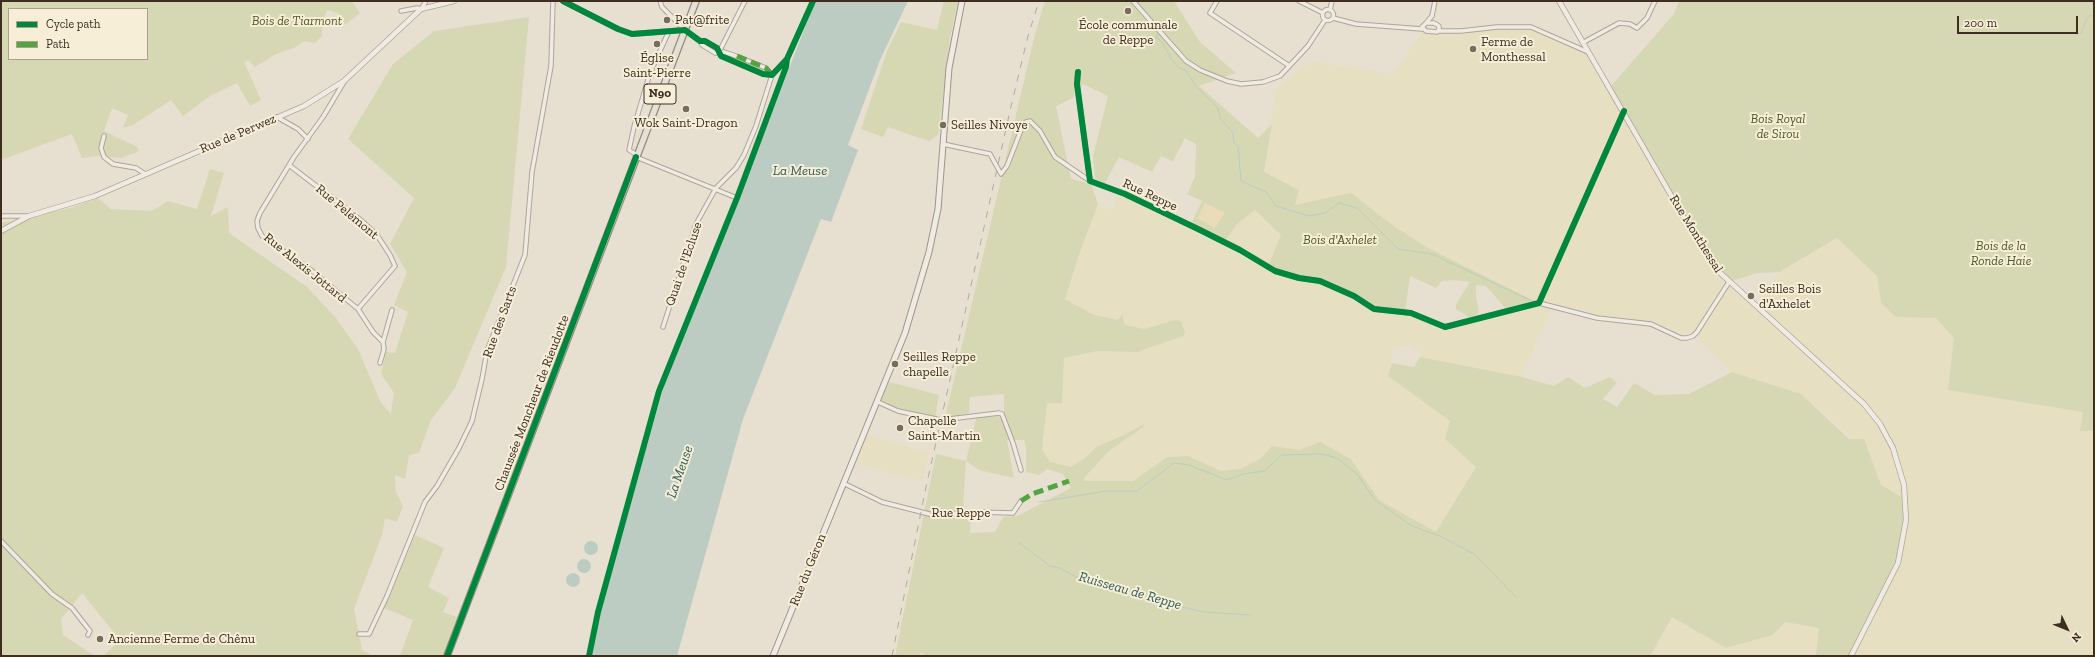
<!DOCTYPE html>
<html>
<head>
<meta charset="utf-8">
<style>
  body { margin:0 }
  #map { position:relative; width:2095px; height:657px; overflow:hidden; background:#e7e0d1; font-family:"Zilla Slab",serif }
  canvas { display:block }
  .frame { position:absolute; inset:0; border:2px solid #3d2e20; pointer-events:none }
  .legend { position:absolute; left:8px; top:8px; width:140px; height:52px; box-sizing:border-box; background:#f7eed8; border:1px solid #ada18e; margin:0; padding:5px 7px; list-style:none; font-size:12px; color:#3d2e20 }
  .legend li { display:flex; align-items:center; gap:8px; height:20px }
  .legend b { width:20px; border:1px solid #ada18e }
  .north { position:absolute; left:2047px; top:609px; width:40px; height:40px; -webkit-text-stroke:3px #f7eed8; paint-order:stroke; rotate:133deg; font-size:11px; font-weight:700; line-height:16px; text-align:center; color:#3d2e20 }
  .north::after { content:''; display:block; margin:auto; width:14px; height:18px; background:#3d2e20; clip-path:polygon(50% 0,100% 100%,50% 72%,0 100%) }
  .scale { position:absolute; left:1957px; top:16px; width:121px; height:18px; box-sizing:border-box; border:2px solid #3d2e20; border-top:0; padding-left:5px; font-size:12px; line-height:14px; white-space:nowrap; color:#3d2e20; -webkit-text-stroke:3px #f7eed8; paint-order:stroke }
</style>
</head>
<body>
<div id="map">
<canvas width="2095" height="657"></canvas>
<div class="frame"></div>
<ul class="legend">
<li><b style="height:5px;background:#00873e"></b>Cycle path</li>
<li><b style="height:5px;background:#54a441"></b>Path</li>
</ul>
<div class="north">N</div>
<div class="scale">200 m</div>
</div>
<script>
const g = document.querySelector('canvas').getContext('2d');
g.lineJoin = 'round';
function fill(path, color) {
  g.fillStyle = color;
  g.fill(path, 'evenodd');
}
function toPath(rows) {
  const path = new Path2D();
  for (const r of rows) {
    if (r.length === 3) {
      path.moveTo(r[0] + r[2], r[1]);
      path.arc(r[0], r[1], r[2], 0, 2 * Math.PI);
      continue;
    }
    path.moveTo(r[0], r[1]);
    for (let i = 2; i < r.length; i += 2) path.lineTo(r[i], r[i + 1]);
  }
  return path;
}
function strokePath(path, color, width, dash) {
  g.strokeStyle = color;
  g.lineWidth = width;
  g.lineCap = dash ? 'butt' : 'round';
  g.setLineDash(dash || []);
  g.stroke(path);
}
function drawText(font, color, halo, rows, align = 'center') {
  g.font = font + ' "Zilla Slab",serif';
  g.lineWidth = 4;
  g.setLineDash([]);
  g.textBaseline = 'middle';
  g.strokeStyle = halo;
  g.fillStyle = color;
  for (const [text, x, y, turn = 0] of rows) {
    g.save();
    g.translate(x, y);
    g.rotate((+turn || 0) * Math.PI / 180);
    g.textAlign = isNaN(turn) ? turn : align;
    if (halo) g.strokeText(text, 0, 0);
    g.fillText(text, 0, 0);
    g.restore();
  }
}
fill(toPath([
  [1497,27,1531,27,1591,54,1626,122,1707,261,1730,287,1755,309,1760,307,1761,297,1779,272,1837,238,1877,276,1881,303,1896,317,1936,318,1954,338,1949,390,2083,412,2080,431,2094,431,2094,656,1851,656,1905,500,1881,485,1864,439,1854,439,1801,394,1732,372,1707,349,1695,332,1685,335,1653,321,1580,313,1553,304,1522,377,1420,357,1419,351,1411,344,1392,349,1392,363,1388,376,1450,421,1445,439,1477,467,1436,532,1379,500,1351,459,1320,442,1299,450,1272,446,1260,459,1241,469,1221,471,1188,456,1167,457,1133,481,1085,481,1084,478,1108,452,1143,427,1143,424,1124,435,1096,447,1085,458,1070,467,1050,462,1042,450,1047,402,1062,403,1063,357,1097,351,1137,352,1175,320,1145,329,1125,325,1125,320,1094,315,1065,299,1092,218,1098,204,1112,210,1118,195,1135,202,1278,275,1319,284,1347,296,1371,311,1388,315,1410,316,1425,320,1443,330,1533,306,1535,301,1531,298,1428,248,1392,225,1294,206,1299,190,1264,172,1275,90,1311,61,1394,74,1421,33],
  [1255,210,1281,235,1269,264,1225,241,1236,225],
  [867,435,929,453,922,481,856,464],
  [1672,617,1726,648,1773,635,1785,622,1819,628,1816,656,1650,656]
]), '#e6dfc2');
fill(toPath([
  [1,1,352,1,360,13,345,25,338,13,327,10,322,23,322,36,315,43,304,41,294,48,276,54,255,67,249,61,244,62,261,100,250,106,237,83,210,96,183,116,171,100,133,125,123,128,128,115,112,108,104,131,137,147,139,151,122,158,99,156,82,158,72,134,1,160],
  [9,9,147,9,147,59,9,59],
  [944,1,958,1,950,38,938,135,929,141,888,127,883,137,861,129,887,51,901,22,937,30],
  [1045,1,1174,1,1200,42,1236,73,1199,86,1258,138,1272,124,1264,172,1299,190,1295,205,1351,193,1392,225,1428,248,1535,301,1506,309,1486,286,1476,285,1476,298,1479,311,1476,316,1470,318,1456,309,1456,304,1470,282,1454,280,1442,281,1436,288,1410,276,1405,311,1375,308,1339,287,1320,279,1299,277,1276,269,1269,264,1281,235,1255,210,1236,225,1225,241,1192,222,1202,201,1187,194,1195,177,1196,144,1185,138,1173,161,1161,156,1152,172,1119,157,1105,183,1095,179,1093,156,1108,96,1083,84,1075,91,1073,98,1056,106,1071,179,1091,184,1098,204,1081,249,1065,299,1094,315,1118,320,1122,315,1125,325,1145,329,1175,320,1181,321,1185,333,1183,336,1137,352,1097,351,1064,358,1062,403,1047,403,1042,450,1050,462,1071,467,1085,458,1096,447,1124,435,1144,424,1143,427,1108,452,1084,478,1085,481,1133,481,1167,457,1188,456,1221,471,1240,469,1260,459,1272,446,1299,450,1320,442,1351,459,1379,500,1436,532,1476,467,1445,439,1450,421,1388,376,1392,363,1414,367,1420,357,1522,377,1554,386,1568,377,1585,388,1610,377,1617,383,1603,399,1617,407,1634,383,1655,395,1689,394,1732,372,1801,394,1849,439,1864,439,1881,485,1905,499,1906,520,1898,563,1851,656,1816,656,1819,628,1785,622,1773,635,1726,648,1672,617,1650,656,928,656,921,653,917,656,895,656,936,454,966,461,977,415,1004,412,1004,394,970,397,969,413,945,418,1035,34],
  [1007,440,1024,440,1026,447,1026,472,1039,475,1047,469,1063,474,1071,488,1017,516,1003,517,995,532,970,533,971,517,963,507,966,461,979,470,1014,478],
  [1679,1,2094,1,2094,431,2080,431,2083,412,1948,390,1954,338,1936,318,1896,317,1881,303,1877,276,1837,238,1779,272,1757,273,1729,282,1717,270,1610,87,1674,14],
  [529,17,506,267,455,388,431,420,419,453,409,455,405,479,395,475,396,492,403,506,397,522,385,518,382,535,354,609,362,650,374,656,103,656,120,640,82,593,61,619,63,635,95,656,1,656,1,223,70,208,98,198,111,209,152,211,168,201,197,209,210,169,224,173,211,216,228,207,229,233,307,287,336,318,358,349,381,403,391,414,394,393,381,374,386,352,395,353,408,312,394,305,407,272,390,244,414,198,348,139,393,64,434,31],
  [889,382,939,395,935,419,908,413,880,403],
  [415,535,444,548,428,587,449,598,443,612,457,617,443,656,400,656,413,620,384,608]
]), '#d6d7b3');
fill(toPath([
  [1205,203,1225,213,1215,228,1197,218]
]), '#eadcb9');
fill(toPath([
  [815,1,908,1,880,60,848,145,858,150,831,222,821,219,743,419,677,656,591,656,600,613,664,386,739,199],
  [591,548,7],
  [584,566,7],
  [573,580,7]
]), '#bcccc2');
strokePath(toPath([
  [2091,1,2094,6],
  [1157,34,1156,37,1163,43,1172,60,1179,68,1185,70,1197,87,1218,108,1220,118,1233,133,1234,143,1238,146,1241,181,1266,192,1276,206,1309,216,1325,213,1339,203,1357,208,1398,249,1432,254,1532,301],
  [2076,34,2081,34,2086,20,2090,15,2094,17],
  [704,43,716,50],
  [737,59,763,70],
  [1039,502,1107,491,1137,491,1174,463,1189,465,1227,480,1243,474,1264,471,1282,455,1322,454,1337,458,1357,474,1375,500,1412,526,1440,536,1474,554,1516,597],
  [1019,543,1050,566,1060,568,1076,577,1092,579,1107,587,1119,588,1157,601,1204,612,1251,615]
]), '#bcccc2', 1);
const minor = toPath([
  [660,1,662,7,685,30,700,41,705,41,717,48,721,56,763,74,772,75],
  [1133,1,1186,61,1200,70,1227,81,1241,84,1263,82,1280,76,1308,46,1325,20],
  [1217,1,1210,13,1288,65],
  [1299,1,1323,13],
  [1328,15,5.5],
  [1330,10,1332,1],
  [401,11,417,8,421,9,426,1],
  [1333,18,1356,24,1422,29],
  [1426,23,1434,23,1439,26,1439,29,1437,32,1426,31,1422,27,1426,23],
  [1426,23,1432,16,1435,1],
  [1438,31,1461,31,1497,27,1531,27,1588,52],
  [700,41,702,45,715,53,724,52,736,56,766,68,772,75],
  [1584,42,1619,23,1630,24,1637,28,1647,18,1655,1],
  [719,52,745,1],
  [1078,72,1077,84,1090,181,1125,194,1198,229,1240,250,1275,271,1299,278,1320,281,1354,296,1374,309,1411,313,1445,327,1539,303,1624,111],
  [344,82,323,117,294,157,260,213,257,221,258,228,262,236,311,270,358,309,373,332,383,342,384,349,380,363],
  [277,117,298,129,308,139],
  [104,136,101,148,104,157,113,164,136,168,145,174],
  [943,144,990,154,1001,174,1007,166,1021,130,1026,122,1030,121,1040,131,1055,157,1090,181],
  [637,155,629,150,634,127,650,73,669,31],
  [636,157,737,198],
  [289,165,362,221,377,235,390,255,395,266,358,309],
  [1,216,28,216],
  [1539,303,1597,318,1651,324,1681,338,1687,338,1693,336,1697,332,1729,282],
  [663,327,696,224,716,188,736,168,744,155,756,126,772,75,787,59,813,1],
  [383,342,392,310],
  [878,402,898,411,941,420,999,413,1002,414,1013,443,1021,470],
  [843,483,882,502,933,515,978,512,1013,513,1021,501],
  [1,541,52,594,72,608,90,631,88,635],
  [359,634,369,634,387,596,425,502,437,486,459,448,472,421,482,379,487,351,525,255,532,172,551,66,553,1]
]);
const tertiary = toPath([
  [563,1,618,29,632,34,685,30],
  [1559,1,1683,216,1717,270,1864,404,1880,424,1893,448,1904,485,1906,520,1898,563,1851,656],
  [1,231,29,216,95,196,304,106,344,81,421,9,454,1]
]);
const secondary = toPath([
  [773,656,905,333,929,252,938,209,949,68,962,1]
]);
const primary = toPath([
  [447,656,696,1]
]);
strokePath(minor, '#ada599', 5.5);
strokePath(tertiary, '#ada599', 6);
strokePath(secondary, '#9c958a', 7);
strokePath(primary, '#928b80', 8);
strokePath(minor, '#efebe3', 3.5);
strokePath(tertiary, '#efebe3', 4.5);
strokePath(secondary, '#efebe3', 5);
strokePath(primary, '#e6e1d4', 5.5);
strokePath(toPath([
  [892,656,926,487,1012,102,1028,36,1039,1]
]), '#afaaa2', 1, [7, 7]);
strokePath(toPath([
  [737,56,766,68,772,75],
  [1021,501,1032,494,1069,481]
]), '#54a441', 5, [10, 5]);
strokePath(toPath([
  [563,1,618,29,632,34,685,30,700,41,705,41,717,48,721,56,763,74,772,75,787,59,813,1],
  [1078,72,1077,84,1090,181,1125,194,1198,229,1240,250,1275,271,1299,278,1320,281,1354,296,1374,309,1411,313,1445,327,1539,303,1624,111],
  [447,656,636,157],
  [589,656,598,612,659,391,737,198,786,67,787,59]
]), '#00873e', 6);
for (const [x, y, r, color] of [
  [1128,11,4,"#786c5e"],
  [667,20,4,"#786c5e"],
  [657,44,4,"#786c5e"],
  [1473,49,4,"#786c5e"],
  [686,109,4,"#786c5e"],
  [943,125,4,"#786c5e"],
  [1751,296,4,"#786c5e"],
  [895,364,4,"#786c5e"],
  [900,428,4,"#786c5e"],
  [100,639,4,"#786c5e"]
]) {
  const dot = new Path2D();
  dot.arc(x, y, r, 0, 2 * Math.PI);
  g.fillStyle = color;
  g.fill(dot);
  strokePath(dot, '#f7eed8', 1.5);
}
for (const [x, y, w] of [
  [660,94,32]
]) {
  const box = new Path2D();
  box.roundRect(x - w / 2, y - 10, w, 20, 3);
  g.fillStyle = '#f7eed8';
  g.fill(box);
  strokePath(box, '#3d2e20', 1);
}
drawText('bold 12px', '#3d2e20', null, [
  ["N90",660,94]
]);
drawText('13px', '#3d2e20', '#f7eed8', [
  ["Pat@frite",675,20],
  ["École communale",1128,25,"center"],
  ["de Reppe",1128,40,"center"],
  ["Ferme de",1481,42],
  ["Monthessal",1481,57],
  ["Église",657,58,"center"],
  ["Saint-Pierre",657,73,"center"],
  ["Wok Saint-Dragon",686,123,"center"],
  ["Seilles Nivoye",951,125],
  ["Seilles Bois",1759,289],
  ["d'Axhelet",1759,304],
  ["Seilles Reppe",903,357],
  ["chapelle",903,372],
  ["Chapelle",908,421],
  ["Saint-Martin",908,436],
  ["Ancienne Ferme de Chênu",108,639]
], 'left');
drawText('italic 13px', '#4d5a26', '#f7eed8', [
  ["Bois de Tiarmont",297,21],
  ["Bois Royal",1778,119],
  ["de Sirou",1778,134],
  ["Bois d'Axhelet",1340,240],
  ["Bois de la",2001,246],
  ["Ronde Haie",2001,261]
]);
drawText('13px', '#3d2e20', '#f7eed8', [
  ["Rue de Perwez",238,134,-23],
  ["Rue Reppe",1150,195,25],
  ["Rue Pelémont",347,212,40],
  ["Rue Monthessal",1696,234,58],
  ["Quai de l'Ecluse",684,264,-71],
  ["Rue Alexis Jottard",305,268,39],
  ["Rue des Sarts",500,322,-70],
  ["Chaussée Moncheur de Rieudotte",532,403,-69],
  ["Rue Reppe",961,513],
  ["Rue du Géron",808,570,-68]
]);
drawText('italic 14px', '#2f5d5a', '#f7eed8', [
  ["La Meuse",800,171],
  ["La Meuse",680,472,-71],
  ["Ruisseau de Reppe",1130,591,16]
]);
</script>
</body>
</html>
